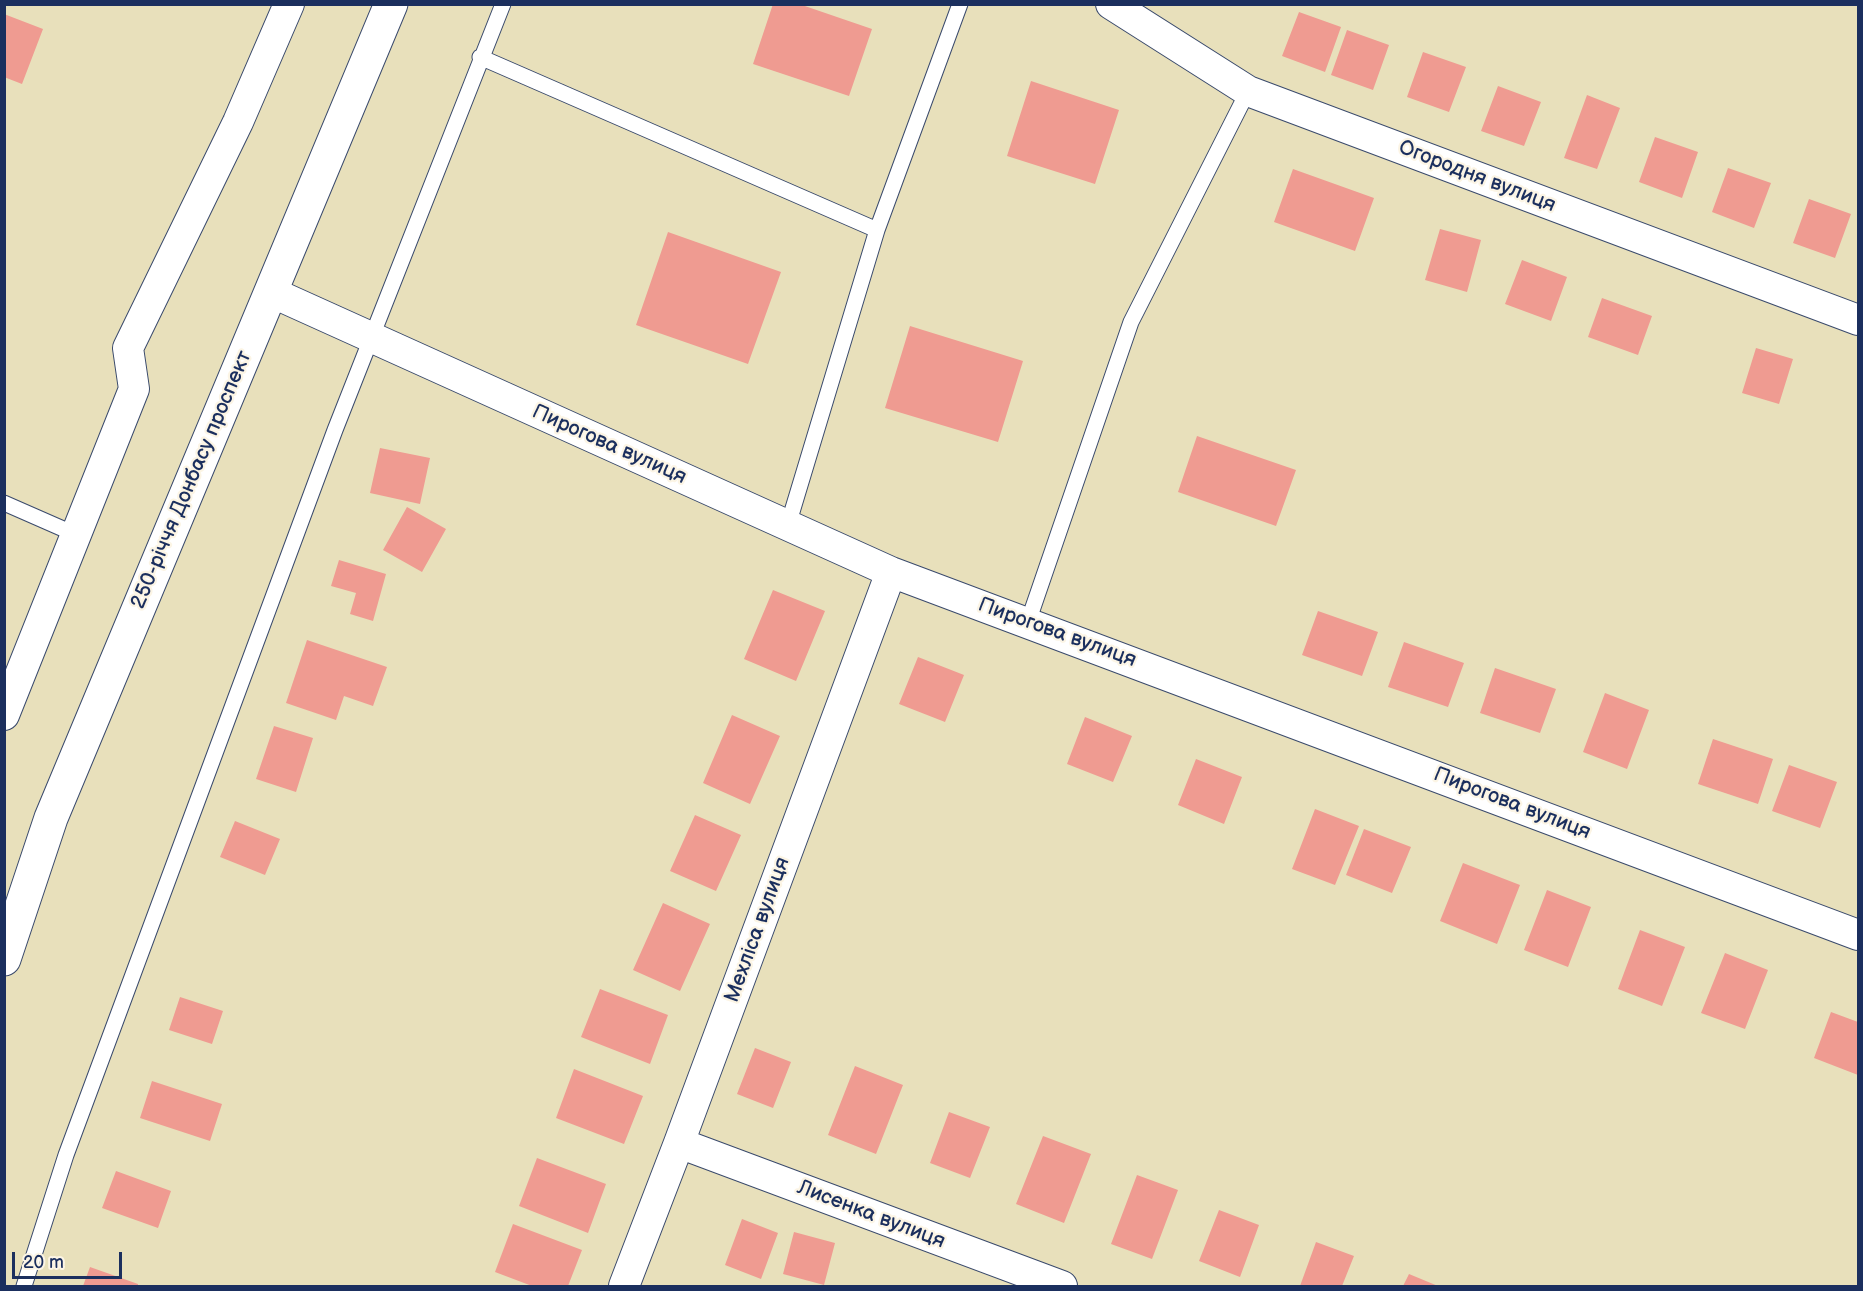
<!DOCTYPE html>
<html>
<head>
<meta charset="utf-8">
<style>
  body { margin:0 }
  #map { position:relative; width:1863px; height:1291px; overflow:hidden; background:#e8e0bb; font-family:"Balsamiq Sans",sans-serif }
  canvas { display:block }
  .frame { position:absolute; inset:0; border:6px solid #1b2f5e; pointer-events:none }
  .scale { position:absolute; left:12px; top:1252px; width:110px; height:27px; box-sizing:border-box; border:3px solid #1b2f5e; border-top:0; padding-left:8px; font-size:18px; line-height:21px; white-space:nowrap; color:#1b2f5e; -webkit-text-stroke:4px #fcf5e5; paint-order:stroke }
</style>
</head>
<body>
<div id="map">
<canvas width="1863" height="1291"></canvas>
<div class="frame"></div>
<div class="scale">20 m</div>
</div>
<script>
const g = document.querySelector('canvas').getContext('2d');
g.lineJoin = 'round';
function fill(path, color) {
  g.fillStyle = color;
  g.fill(path, 'evenodd');
}
function toPath(rows) {
  const path = new Path2D();
  for (const r of rows) {
    path.moveTo(r[0], r[1]);
    for (let i = 2; i < r.length; i += 2) path.lineTo(r[i], r[i + 1]);
  }
  return path;
}
function strokePath(path, color, width, dash) {
  g.strokeStyle = color;
  g.lineWidth = width;
  g.lineCap = dash ? 'butt' : 'round';
  g.setLineDash(dash || []);
  g.stroke(path);
}
function drawText(font, color, halo, rows, align = 'center') {
  g.font = font + ' "Balsamiq Sans",sans-serif';
  g.lineWidth = 4.5;
  g.setLineDash([]);
  g.textBaseline = 'middle';
  g.strokeStyle = halo;
  g.fillStyle = color;
  for (const [text, x, y, turn = 0] of rows) {
    g.save();
    g.translate(x, y);
    g.rotate((+turn || 0) * Math.PI / 180);
    g.textAlign = isNaN(turn) ? turn : align;
    if (halo) g.strokeText(text, 0, 0);
    g.fillText(text, 0, 0);
    g.restore();
  }
}
fill(toPath([
  [773,4,799,4,872,29,849,96,753,64],
  [1299,12,1341,27,1325,72,1282,56],
  [4,14,43,29,22,84,4,77],
  [1347,30,1389,45,1373,90,1331,75],
  [1423,52,1466,67,1449,112,1407,97],
  [1031,81,1119,110,1095,184,1007,156],
  [1498,86,1541,102,1524,146,1481,131],
  [1587,95,1620,108,1597,169,1564,158],
  [1655,137,1698,152,1682,198,1639,182],
  [1728,168,1771,183,1754,228,1712,212],
  [1293,169,1374,198,1355,251,1274,222],
  [1809,199,1851,214,1835,258,1793,243],
  [1440,229,1481,240,1467,292,1425,280],
  [668,232,781,272,748,364,636,325],
  [1522,260,1567,277,1551,321,1505,304],
  [1602,298,1652,316,1638,355,1588,337],
  [910,326,1023,361,998,442,885,408],
  [1756,348,1793,359,1779,404,1742,393],
  [1197,436,1296,470,1276,526,1178,492],
  [380,448,430,458,420,504,370,493],
  [407,507,446,529,422,572,383,550],
  [339,560,386,574,373,621,350,614,356,593,331,586],
  [773,590,825,611,796,681,744,659],
  [1318,611,1378,632,1362,676,1302,655],
  [307,640,387,667,373,706,344,696,336,720,286,703],
  [1404,642,1464,663,1448,707,1388,687],
  [918,657,964,675,945,722,899,704],
  [1495,668,1556,689,1540,733,1480,713],
  [1605,693,1649,710,1627,769,1583,752],
  [732,715,780,736,750,804,703,783],
  [1085,717,1132,736,1113,782,1067,764],
  [274,726,313,738,296,792,256,779],
  [1713,739,1773,759,1758,804,1698,784],
  [1196,759,1242,777,1224,824,1178,805],
  [1789,765,1837,782,1820,828,1772,811],
  [1315,809,1359,826,1335,885,1292,869],
  [695,815,741,835,716,891,670,871],
  [235,821,280,839,265,875,220,857],
  [1364,829,1411,847,1392,893,1346,875],
  [1463,863,1520,885,1497,944,1440,921],
  [1547,890,1591,907,1568,967,1524,950],
  [663,903,710,924,680,991,633,970],
  [1640,930,1685,947,1662,1006,1618,989],
  [1725,953,1768,970,1745,1029,1701,1013],
  [600,989,668,1015,650,1064,581,1037],
  [180,997,223,1011,212,1044,169,1030],
  [1831,1012,1858,1022,1858,1075,1814,1058],
  [755,1048,791,1062,773,1108,737,1094],
  [855,1066,903,1085,876,1154,828,1135],
  [574,1069,643,1096,624,1144,556,1118],
  [152,1081,222,1104,210,1141,140,1118],
  [949,1112,990,1127,970,1178,930,1163],
  [1043,1136,1091,1154,1064,1223,1016,1204],
  [537,1158,606,1184,588,1233,519,1206],
  [116,1171,171,1191,158,1228,102,1208],
  [1137,1175,1178,1190,1152,1259,1111,1244],
  [1219,1210,1259,1225,1240,1277,1199,1261],
  [742,1219,778,1233,761,1279,725,1265],
  [513,1224,582,1250,568,1286,532,1286,495,1272],
  [794,1232,835,1243,824,1285,783,1274],
  [1316,1242,1354,1256,1342,1286,1300,1286],
  [90,1267,138,1284,138,1286,83,1286],
  [1409,1274,1438,1286,1403,1286]
]), '#ef9b91');
const lane = toPath([
  [480,57,877,230],
  [4,503,77,535],
  [788,525,877,230,960,4],
  [1028,622,1131,322,1248,91],
  [24,1286,66,1155,335,430,503,4]
]);
const street = toPath([
  [1111,4,1248,91,1858,320],
  [271,292,891,572,1858,935],
  [4,715,134,389,128,348,238,122,289,4],
  [679,1143,1062,1286],
  [624,1286,679,1143,891,572]
]);
const primary = toPath([
  [4,959,51,818,391,4]
]);
strokePath(lane, '#3a4a6c', 17);
strokePath(street, '#3a4a6c', 32);
strokePath(primary, '#3a4a6c', 35);
strokePath(lane, '#fff', 15);
strokePath(street, '#fff', 30);
strokePath(primary, '#fff', 33);
drawText('21px', '#1b2f5e', '#fcf5e5', [
  ["Огородня вулиця",1477,177,21],
  ["Пирогова вулиця",609,445,24],
  ["250-річчя Донбасу проспект",192,480,-67],
  ["Пирогова вулиця",1057,633,20],
  ["Пирогова вулиця",1512,804,21],
  ["Мехліса вулиця",758,930,-70],
  ["Лисенка вулиця",871,1215,21]
]);
</script>
</body>
</html>
